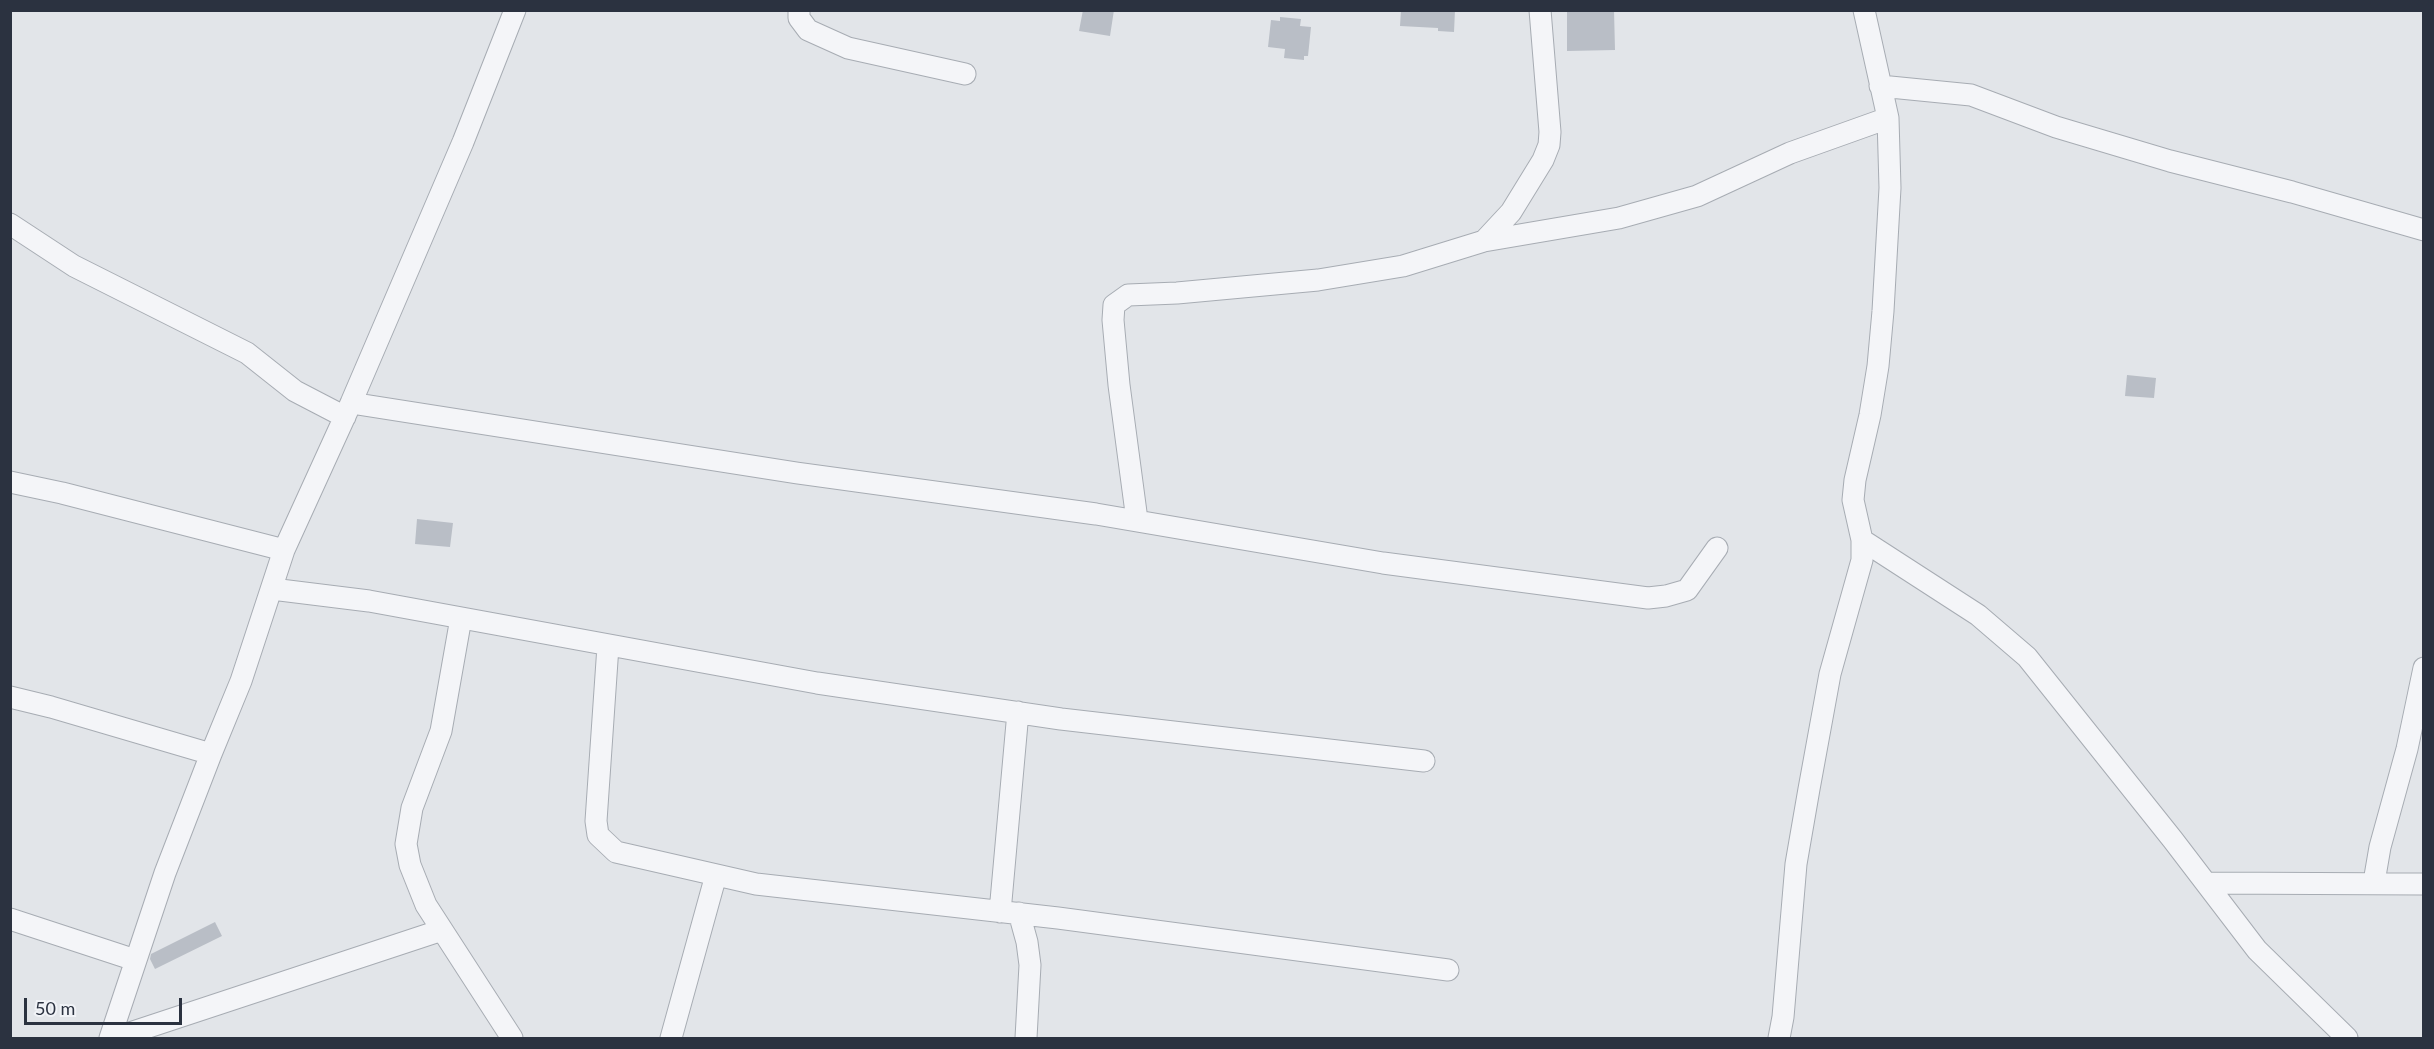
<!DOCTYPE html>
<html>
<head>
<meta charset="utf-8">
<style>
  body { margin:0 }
  #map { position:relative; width:2434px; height:1049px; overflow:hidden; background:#e2e5e9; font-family:Lato,sans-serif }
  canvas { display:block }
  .frame { position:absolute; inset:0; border:12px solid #2b3240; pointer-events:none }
  .scale { position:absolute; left:24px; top:998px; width:158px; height:27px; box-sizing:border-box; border:3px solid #2b3240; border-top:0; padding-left:8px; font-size:18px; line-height:21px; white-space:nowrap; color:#2b3240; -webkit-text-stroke:4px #f1f3f7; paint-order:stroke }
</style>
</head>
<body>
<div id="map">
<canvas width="2434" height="1049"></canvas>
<div class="frame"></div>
<div class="scale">50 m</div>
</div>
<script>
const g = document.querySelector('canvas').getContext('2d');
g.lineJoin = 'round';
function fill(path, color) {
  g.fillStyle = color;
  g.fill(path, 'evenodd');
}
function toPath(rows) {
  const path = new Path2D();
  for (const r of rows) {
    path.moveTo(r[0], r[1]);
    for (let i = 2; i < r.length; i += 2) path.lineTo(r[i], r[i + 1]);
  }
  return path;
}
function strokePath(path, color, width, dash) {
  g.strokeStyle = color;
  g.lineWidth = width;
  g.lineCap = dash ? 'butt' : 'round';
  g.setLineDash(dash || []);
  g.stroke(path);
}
fill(toPath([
  [1083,10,1114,10,1110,36,1079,31],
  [1401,10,1455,10,1454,32,1438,31,1438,28,1400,26],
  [1614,10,1615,50,1567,51,1567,11],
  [1280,17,1301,19,1300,26,1311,27,1308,56,1304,56,1304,60,1284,58,1285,49,1268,47,1271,20,1280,21],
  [2127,375,2156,378,2154,398,2125,396],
  [417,519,453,523,450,547,415,544],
  [215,922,222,936,155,969,150,959,151,954]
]), '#b9bec6');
const minor = toPath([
  [799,10,799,18,808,30,848,48,965,74],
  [1880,86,1971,95,2056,127,2170,161,2292,192,2424,230],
  [10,224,74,266,247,353,295,391,345,417],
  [1484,241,1619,218,1697,196,1790,153,1888,118],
  [351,403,797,473,1096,514,1383,563,1648,598,1666,596,1687,590,1717,548],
  [10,482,62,493,284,550],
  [1137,520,1119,385,1113,320,1114,305,1128,295,1177,293,1318,280,1403,266,1484,241,1511,212,1543,160,1549,145,1550,132,1540,10],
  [1862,540,1978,615,2027,657,2173,840,2257,950,2347,1038],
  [272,589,369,601,817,683,1061,719,1424,761],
  [461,618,441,731,412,808,406,844,410,865,426,905,512,1038],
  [608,646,596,821,598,835,616,852,756,884,1058,918,1448,970],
  [10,697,51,707,211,754],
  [2374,882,2380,847,2407,749,2424,668],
  [2207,883,2424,884],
  [1000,912,1018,712],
  [1019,913,1027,942,1030,965,1026,1038],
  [10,919,135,960],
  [110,1038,165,873,211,754,241,681,284,550,351,403,463,142,515,10],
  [115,1038,442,930],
  [671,1038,716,875],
  [1779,1038,1783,1017,1796,864,1809,789,1830,674,1862,560,1862,540,1853,500,1855,480,1870,415,1878,366,1883,311,1890,188,1888,118,1864,10]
]);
strokePath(minor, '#a7acb3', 23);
strokePath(minor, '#f4f5f8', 21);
</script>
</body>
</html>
